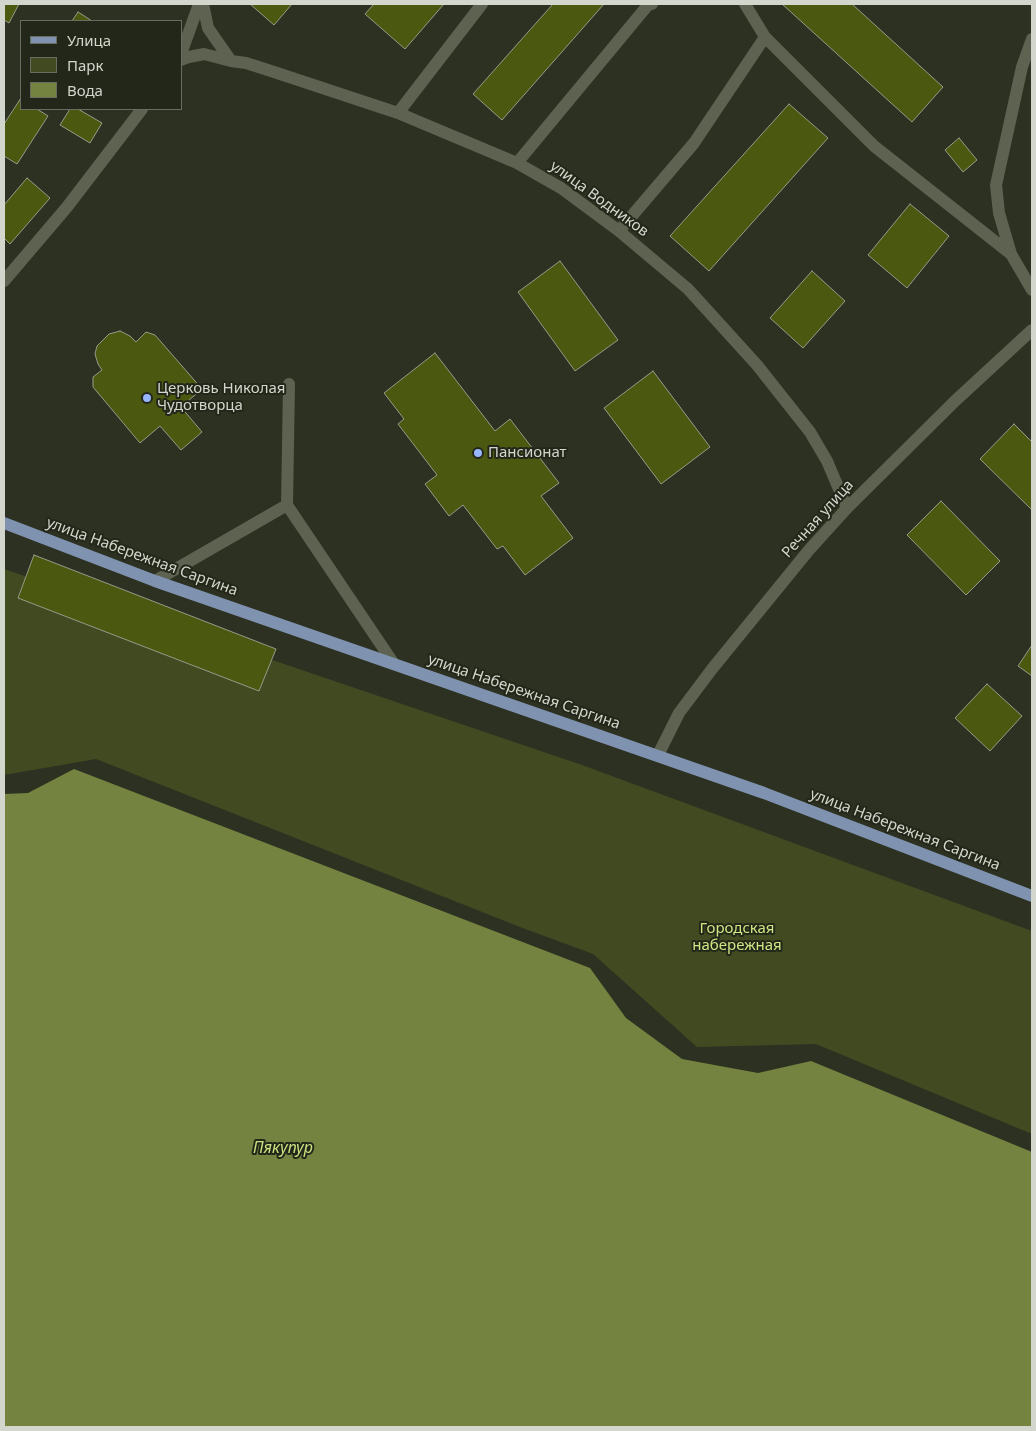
<!DOCTYPE html>
<html>
<head>
<meta charset="utf-8">
<style>
  body { margin:0 }
  #map { position:relative; width:1036px; height:1431px; overflow:hidden; background:#2d3122; font-family:"Noto Sans",sans-serif }
  canvas { display:block }
  .frame { position:absolute; inset:0; border:5px solid #d3d6cc; pointer-events:none }
  .legend { position:absolute; left:20px; top:20px; width:162px; height:90px; box-sizing:border-box; background:#232719; border:1px solid #696d61; margin:0; padding:6px 9px; list-style:none; font-size:15px; color:#d3d6cc }
  .legend li { display:flex; align-items:center; gap:10px; height:25px }
  .legend b { width:25px; border:1px solid #696d61 }
</style>
</head>
<body>
<div id="map">
<canvas width="1036" height="1431"></canvas>
<div class="frame"></div>
<ul class="legend">
<li><b style="height:6px;background:#7f92b0"></b>Улица</li>
<li><b style="height:14px;background:#414a21"></b>Парк</li>
<li><b style="height:14px;background:#74833f"></b>Вода</li>
</ul>
</div>
<script>
const g = document.querySelector('canvas').getContext('2d');
g.lineJoin = 'round';
function fill(path, color) {
  g.fillStyle = color;
  g.fill(path, 'evenodd');
}
function toPath(rows) {
  const path = new Path2D();
  for (const r of rows) {
    path.moveTo(r[0], r[1]);
    for (let i = 2; i < r.length; i += 2) path.lineTo(r[i], r[i + 1]);
  }
  return path;
}
function strokePath(path, color, width, dash) {
  g.strokeStyle = color;
  g.lineWidth = width;
  g.lineCap = dash ? 'butt' : 'round';
  g.setLineDash(dash || []);
  g.stroke(path);
}
function drawText(font, color, halo, rows, align = 'center') {
  g.font = font + ' "Noto Sans",sans-serif';
  g.lineWidth = 4;
  g.setLineDash([]);
  g.textBaseline = 'middle';
  g.strokeStyle = halo;
  g.fillStyle = color;
  for (const [text, x, y, turn = 0] of rows) {
    g.save();
    g.translate(x, y);
    g.rotate((+turn || 0) * Math.PI / 180);
    g.textAlign = isNaN(turn) ? turn : align;
    if (halo) g.strokeText(text, 0, 0);
    g.fillText(text, 0, 0);
    g.restore();
  }
}
fill(toPath([
  [4,569,582,765,1032,931,1032,1134,816,1044,697,1047,593,954,520,927,96,759,4,775]
]), '#414a21');
fill(toPath([
  [74,769,590,968,626,1018,682,1059,758,1073,811,1061,1032,1152,1032,1427,4,1427,4,794,28,793]
]), '#74833f');
const building = toPath([
  [4,4,19,4,9,23,4,20,4,4],
  [250,4,292,4,274,25,250,4],
  [374,4,444,4,405,49,365,14,374,4],
  [553,4,604,4,502,120,473,94,553,4],
  [782,4,852,4,943,87,912,122,782,4],
  [78,12,92,21,72,21,78,12],
  [21,98,21,109,37,109,48,116,17,164,4,156,4,124,21,98],
  [789,104,828,138,709,271,670,236,789,104],
  [70,109,78,109,102,123,90,143,60,125,70,109],
  [959,138,977,160,963,172,945,150,959,138],
  [27,178,50,198,10,244,4,238,4,205,27,178],
  [910,204,949,236,907,288,868,255,910,204],
  [560,261,618,340,575,371,518,292,560,261],
  [812,271,845,301,803,348,770,318,812,271],
  [120,331,130,336,136,342,146,332,155,335,202,389,181,407,202,432,181,450,160,426,140,443,93,387,93,377,102,370,98,364,95,354,97,346,109,334,120,331],
  [435,353,495,431,510,419,559,483,541,496,573,538,525,575,503,546,497,549,463,505,449,516,425,484,437,475,398,424,404,419,384,393,435,353],
  [653,371,710,447,661,484,604,408,653,371],
  [1014,424,1032,442,1032,510,980,459,1014,424],
  [941,501,1000,561,966,595,907,535,941,501],
  [34,555,276,649,259,691,18,598,34,555],
  [1032,645,1032,676,1018,666,1032,645],
  [987,684,1022,716,990,751,955,718,987,684]
]);
fill(building, '#4b580f');
strokePath(building, '#969b8a', 1);
strokePath(toPath([
  [203,4,208,28,231,61,246,63,268,70,398,113,517,163,561,188,619,231,688,289,757,365,810,432,827,461,847,508],
  [745,4,765,37,874,146,1011,254,1032,290],
  [181,54,199,4],
  [181,60,189,57,204,54,231,61],
  [398,113,482,4],
  [517,163,648,5,652,4],
  [619,231,694,143,765,37],
  [1011,254,999,213,996,185,1022,67,1032,39],
  [4,281,67,207,142,109],
  [287,505,289,384],
  [155,581,287,505,394,664],
  [658,755,679,713,712,669,809,550,847,508,955,401,1032,330]
]), '#5d6251', 12);
strokePath(toPath([
  [4,523,155,581,764,793,1032,896]
]), '#7f92b0', 12);
for (const [x, y, r, color] of [
  [147,398,5,"#96b6fd"],
  [478,453,5,"#96b6fd"]
]) {
  const dot = new Path2D();
  dot.arc(x, y, r, 0, 2 * Math.PI);
  g.fillStyle = color;
  g.fill(dot);
  strokePath(dot, '#232719', 2);
}
drawText('15px', '#d3d6cc', '#232719', [
  ["улица Водников",599,199,36],
  ["Речная улица",818,519,-48],
  ["улица Набережная Саргина",142,557,20],
  ["улица Набережная Саргина",524,692,19],
  ["улица Набережная Саргина",905,830,21]
]);
drawText('15px', '#d3d6cc', '#232719', [
  ["Церковь Николая",157,389],
  ["Чудотворца",157,406],
  ["Пансионат",488,453]
], 'left');
drawText('15px', '#cee584', '#232719', [
  ["Городская",737,929],
  ["набережная",737,946]
]);
drawText('italic 16px', '#cae180', '#232719', [
  ["Пякупур",283,1148]
]);
</script>
</body>
</html>
